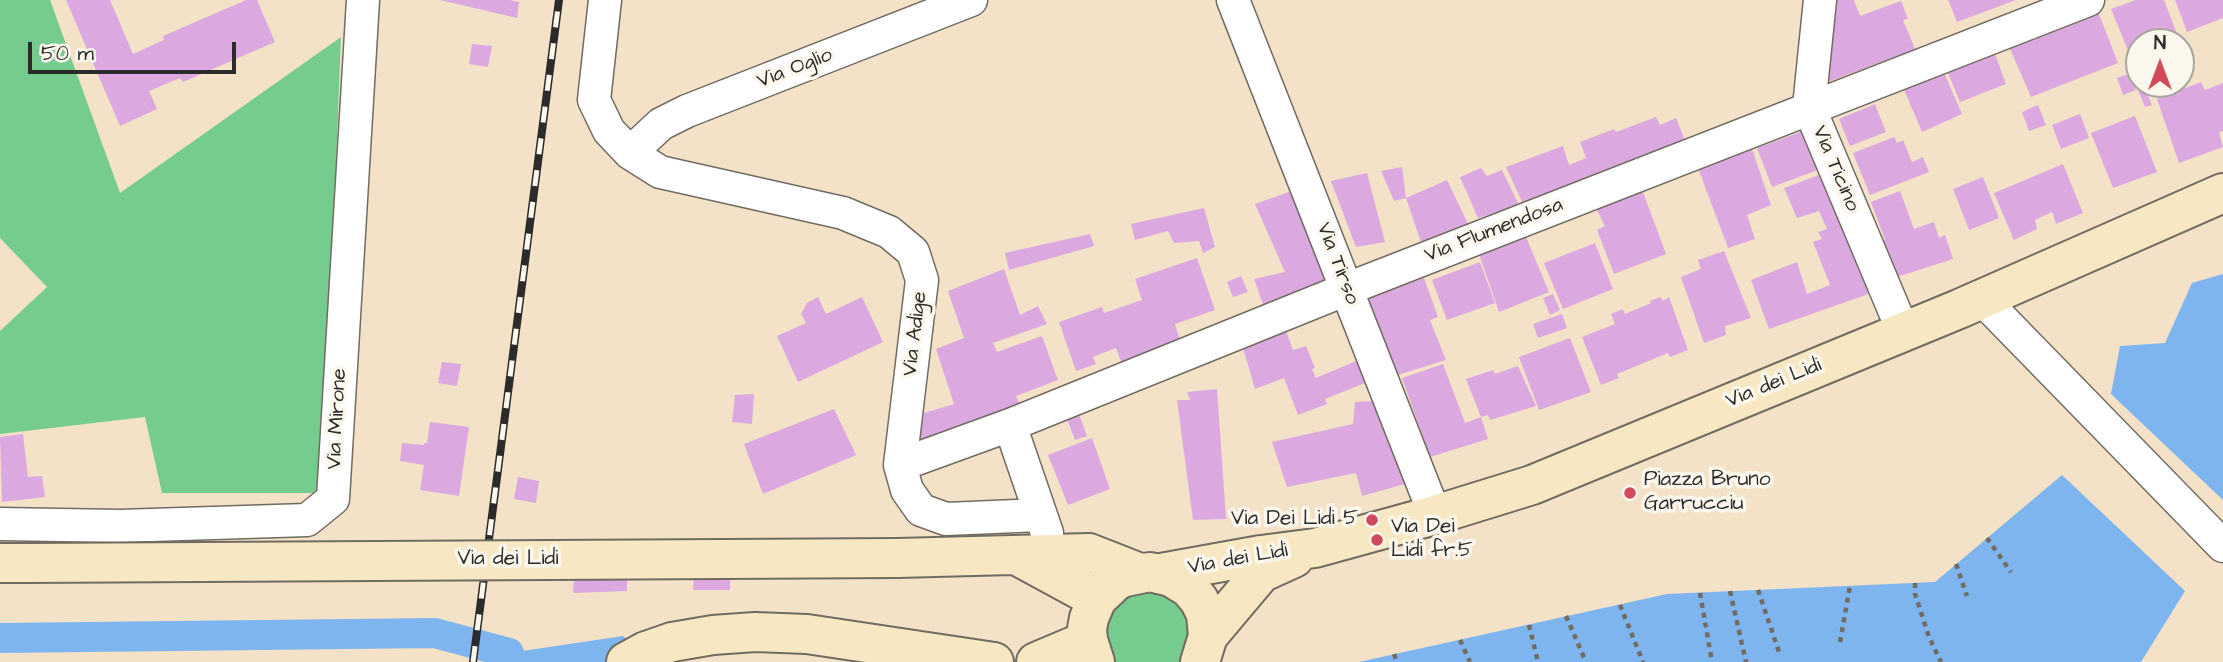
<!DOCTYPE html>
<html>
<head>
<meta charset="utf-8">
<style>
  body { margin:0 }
  #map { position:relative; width:2223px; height:662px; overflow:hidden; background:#f3e2c7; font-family:"Architects Daughter",sans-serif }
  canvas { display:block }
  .north { position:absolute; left:2125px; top:28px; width:70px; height:70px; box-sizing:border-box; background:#fbf7ec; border:2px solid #a8a59f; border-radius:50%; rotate:0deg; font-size:19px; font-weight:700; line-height:28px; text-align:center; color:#2b2b2b }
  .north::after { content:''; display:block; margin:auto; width:24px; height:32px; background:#d1495b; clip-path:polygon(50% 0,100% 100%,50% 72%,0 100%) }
  .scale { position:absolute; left:28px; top:42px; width:208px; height:32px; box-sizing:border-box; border:4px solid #2b2b2b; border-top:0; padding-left:9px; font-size:21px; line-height:24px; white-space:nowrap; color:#2b2b2b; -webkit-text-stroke:5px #fbf7ec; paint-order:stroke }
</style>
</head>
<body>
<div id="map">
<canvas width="2223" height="662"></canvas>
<div class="north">N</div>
<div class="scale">50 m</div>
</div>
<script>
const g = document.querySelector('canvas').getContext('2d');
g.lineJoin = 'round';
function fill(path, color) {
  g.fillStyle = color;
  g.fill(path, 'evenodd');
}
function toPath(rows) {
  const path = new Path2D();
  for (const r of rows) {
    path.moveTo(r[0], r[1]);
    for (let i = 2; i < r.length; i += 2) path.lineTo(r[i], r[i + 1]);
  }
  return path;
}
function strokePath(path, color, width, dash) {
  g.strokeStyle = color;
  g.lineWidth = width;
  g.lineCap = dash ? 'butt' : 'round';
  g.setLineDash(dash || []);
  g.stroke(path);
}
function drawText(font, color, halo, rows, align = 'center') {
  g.font = font + ' "Architects Daughter",sans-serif';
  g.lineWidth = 7;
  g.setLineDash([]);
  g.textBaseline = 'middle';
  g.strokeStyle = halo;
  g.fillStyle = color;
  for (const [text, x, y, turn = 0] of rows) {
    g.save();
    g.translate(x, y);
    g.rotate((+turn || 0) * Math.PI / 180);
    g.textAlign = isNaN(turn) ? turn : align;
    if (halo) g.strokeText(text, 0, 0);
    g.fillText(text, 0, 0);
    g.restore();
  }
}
fill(toPath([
  [0,0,50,0,120,193,341,37,323,493,162,493,145,417,0,434,0,331,47,287,0,238],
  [1159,584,1196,616,1188,662,1111,662,1106,656,1105,611,1114,598]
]), '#76cb8e');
fill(toPath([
  [2223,274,2223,500,2111,394,2120,346,2165,343,2192,283],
  [2062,475,2185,591,2141,662,1359,662,1667,594,1935,582],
  [623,636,653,662,509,662,509,653]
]), '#7eb5ee');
strokePath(toPath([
  [0,638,435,633,509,653]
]), '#7eb5ee', 30);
fill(toPath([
  [66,0,110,0,133,54,164,40,163,36,246,0,257,0,275,42,183,82,180,78,149,91,157,109,120,126],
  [440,0,510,0,519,2,517,18],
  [1837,0,1854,0,1860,16,1901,1,1908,19,1903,20,1915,49,1822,84],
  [1948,0,2016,0,1957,22],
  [2136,0,2164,0,2180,42,2139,42,2139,84,2161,84,2146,91,2152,105,2145,107,2127,63,2132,60,2111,9],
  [2175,0,2223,0,2223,18,2187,32],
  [2099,14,2118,63,2031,97,2010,49],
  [472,44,492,46,488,67,469,64],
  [2181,45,2192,73,2181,76],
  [1995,54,2006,84,1960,102,1948,73],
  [1942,68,1962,114,1922,132,1902,85],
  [2129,74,2136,90,2123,95,2117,78],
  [2201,82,2205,90,2223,83,2223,131,2219,132,2223,147,2179,163,2157,99],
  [1875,104,1886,132,1850,146,1839,119],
  [2038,105,2046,125,2029,131,2022,112],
  [2080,114,2089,138,2061,149,2052,125],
  [2135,116,2157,172,2113,188,2091,133],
  [1656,117,1660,125,1676,118,1686,143,1524,206,1506,167,1563,146,1569,165,1586,158,1580,142,1614,129,1616,132],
  [1806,130,1821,169,1772,187,1757,148],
  [1894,137,1897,143,1903,140,1912,162,1923,157,1929,172,1870,195,1853,153],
  [1752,149,1771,205,1747,215,1755,239,1728,248,1698,168],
  [2063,164,2083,213,2056,224,2052,212,2035,220,2037,229,2014,240,1994,193],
  [1402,167,1406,198,1394,201,1381,171],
  [1481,168,1487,176,1502,170,1519,205,1478,218,1460,177],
  [1827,172,1874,292,1769,329,1751,280,1797,262,1807,294,1830,285,1813,242,1822,239,1818,232,1827,229,1819,211,1797,218,1784,188],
  [1367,173,1385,242,1356,247,1331,181],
  [1983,177,1999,218,1969,230,1953,189],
  [1447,180,1468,224,1421,242,1406,198],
  [1294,190,1333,282,1264,307,1254,279,1285,272,1255,204],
  [1900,191,1914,229,1934,222,1939,238,1945,235,1953,259,1897,277,1882,240,1885,240,1871,202],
  [1643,192,1666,254,1614,274,1597,230,1605,226,1596,208],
  [1204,208,1215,247,1203,253,1199,241,1174,243,1168,231,1135,240,1131,224],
  [1090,234,1094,246,1009,270,1005,253],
  [1526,237,1549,292,1499,312,1479,254],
  [1595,243,1613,289,1563,309,1544,263],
  [1724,251,1751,318,1725,326,1726,335,1704,343,1681,277,1701,269,1698,260],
  [1197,258,1215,310,1175,324,1181,343,1122,364,1116,348,1093,357,1096,364,1076,371,1059,322,1102,307,1104,313,1142,300,1135,279],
  [1480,262,1495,303,1447,320,1432,280],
  [1004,269,1020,315,1038,306,1047,324,993,343,997,352,1042,336,1058,380,1016,396,1021,407,926,442,917,436,924,413,954,404,936,349,964,338,948,291],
  [1241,276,1248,292,1233,297,1227,282],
  [1424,278,1438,317,1430,320,1446,360,1398,375,1368,298],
  [1553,294,1560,310,1550,315,1543,298],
  [818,297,826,314,862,297,883,342,798,382,777,336,806,323,801,314,807,303],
  [1660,297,1663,301,1669,297,1688,350,1670,357,1668,353,1617,374,1619,378,1601,385,1582,337,1615,324,1611,314,1623,309,1625,314,1651,303,1650,301],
  [1562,314,1567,328,1538,338,1533,324],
  [1286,331,1293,350,1306,346,1315,368,1312,369,1316,378,1356,361,1365,383,1325,399,1327,404,1298,415,1284,378,1255,389,1243,348],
  [1570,338,1591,392,1539,410,1519,357],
  [442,362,461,364,457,386,438,383],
  [1443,364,1465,423,1481,417,1488,439,1430,457,1402,378],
  [1518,366,1536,406,1490,420,1488,415,1481,417,1466,379,1493,370,1495,374],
  [1217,389,1226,519,1193,520,1177,400,1190,400,1187,392],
  [754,394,752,424,732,422,735,395],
  [1372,401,1405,484,1362,496,1356,473,1287,487,1272,442,1353,424,1355,402],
  [834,409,856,455,763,494,744,444],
  [1079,414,1087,436,1075,440,1067,419],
  [430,422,469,427,459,496,420,490,424,465,400,461,402,443,424,445,424,443,427,443],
  [23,434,28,477,42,476,45,497,2,502,0,437],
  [1092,438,1110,489,1068,505,1048,455],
  [518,477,539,481,536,503,514,499],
  [694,577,730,577,730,590,693,590],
  [574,578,627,578,627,591,573,593]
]), '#dba9e0');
const street = toPath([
  [605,0,594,100,609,131,630,153,660,172,843,213,889,232,913,252,922,280,900,465,907,490,921,510,946,519,1040,515],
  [1233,0,1435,515],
  [1820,0,1809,107,1903,331],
  [630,153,661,124,687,111,971,0],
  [1990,295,1991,308,2223,546],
  [1010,425,1047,533],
  [900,465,1010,425,1347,289,2088,0],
  [0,524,120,526,307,520,333,499,363,0]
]);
const secondary = toPath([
  [1016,555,1097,599],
  [897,558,1089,553,1140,573],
  [0,563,28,563],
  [1161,573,1261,555,1315,548,1435,515,1532,485,1959,309,2223,193],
  [1208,636,1261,573,1294,558],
  [626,662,646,651,672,642,713,635,755,632,807,634,994,662],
  [1036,662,1088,640],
  [1095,662,1088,640,1087,629,1089,618,1097,599,1116,581,1125,577,1150,572,1171,577,1189,588,1199,600,1206,614,1208,636,1200,662]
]);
strokePath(street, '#716b62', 35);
strokePath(secondary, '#716b62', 42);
strokePath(toPath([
  [1987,538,2011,572],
  [1956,564,1967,596],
  [1915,583,1915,594,1929,637,1941,662],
  [1758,590,1779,652],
  [1730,591,1746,662],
  [1700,593,1712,662],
  [1620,605,1643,662],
  [1566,616,1586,662],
  [1529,625,1538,662],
  [1460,640,1470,662],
  [1840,642,1850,586],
  [1394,654,1397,662]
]), '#716b62', 4.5, [5, 5]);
strokePath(street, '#fff', 32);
strokePath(secondary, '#f7e8c3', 38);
const rail = toPath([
  [473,662,559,0]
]);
strokePath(rail, '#2b2b2b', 8);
strokePath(rail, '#fbf7ec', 5, [16]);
const secondaryBridge = toPath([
  [28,563,897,558]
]);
strokePath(secondaryBridge, '#716b62', 42, []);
strokePath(secondaryBridge, '#f7e8c3', 38);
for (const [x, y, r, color] of [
  [1630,493,7,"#d1495b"],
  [1372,520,7,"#d1495b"],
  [1377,540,7,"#d1495b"]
]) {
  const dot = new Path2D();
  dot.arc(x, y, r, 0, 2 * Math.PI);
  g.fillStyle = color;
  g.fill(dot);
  strokePath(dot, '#fbf7ec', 2.5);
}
drawText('21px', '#2b2b2b', '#fbf7ec', [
  ["Via Oglio",795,69,-21],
  ["Via Ticino",1835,169,67],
  ["Via Flumendosa",1494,231,-21],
  ["Via Tirso",1337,264,69],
  ["Via Adige",916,334,-83],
  ["Via dei Lidi",1774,384,-22],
  ["Via Mirone",338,419,-87],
  ["Via dei Lidi",508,560],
  ["Via dei Lidi",1238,560,-10]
]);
drawText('21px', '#2b2b2b', '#fbf7ec', [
  ["Piazza Bruno",1644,481],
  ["Garrucciu",1644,505],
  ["Via Dei Lidi 5",1358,520,"right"],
  ["Via Dei",1391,528],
  ["Lidi fr.5",1391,552]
], 'left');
</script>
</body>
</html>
